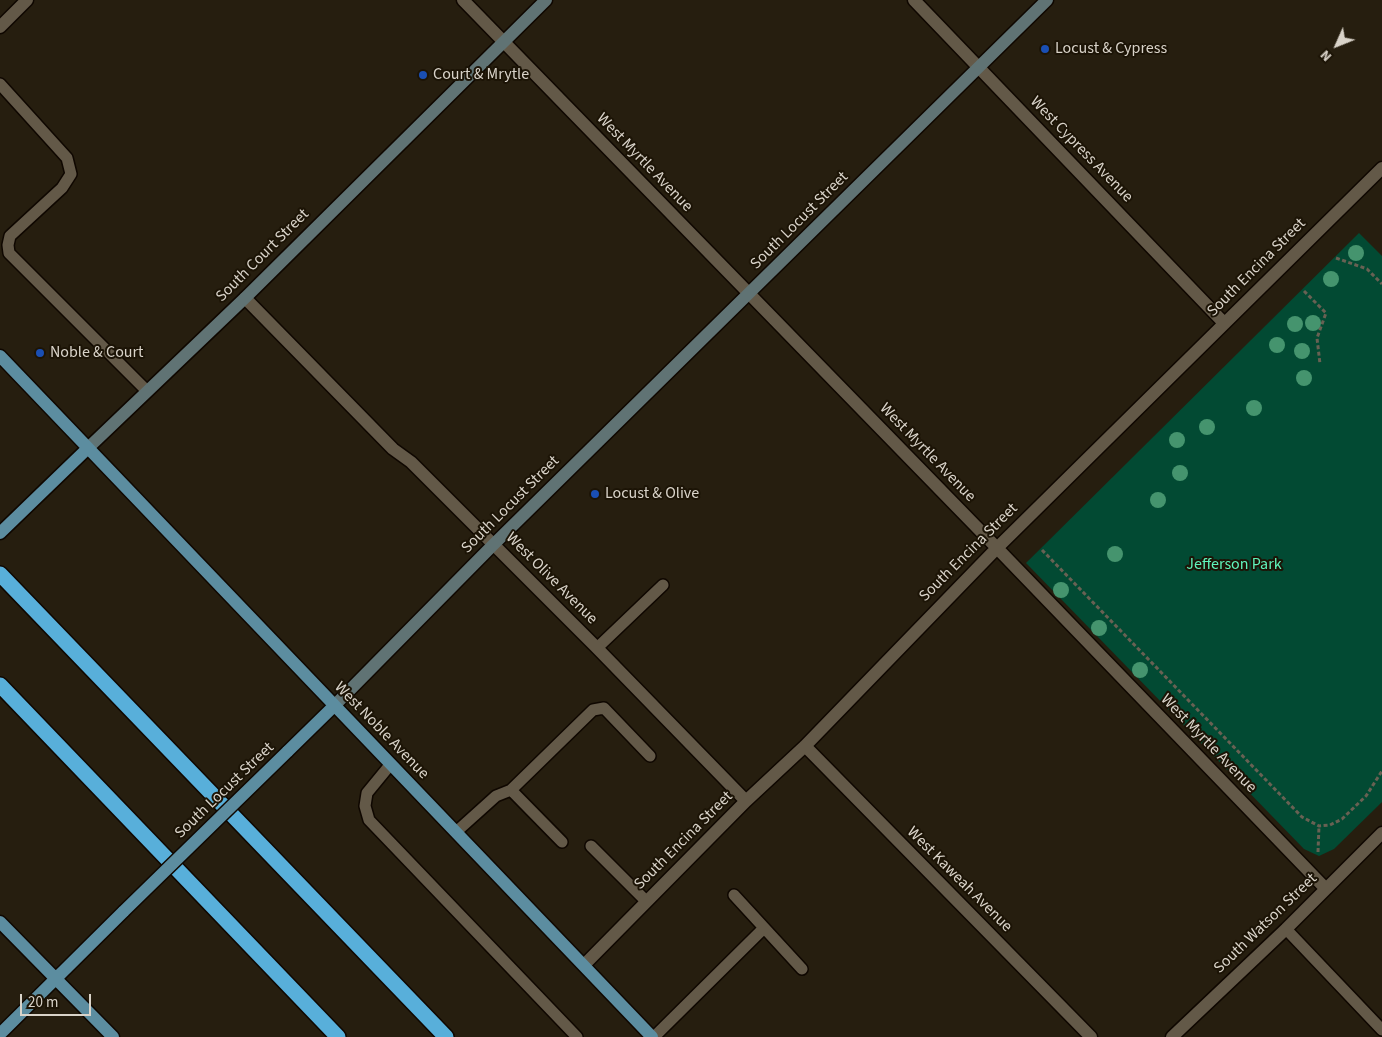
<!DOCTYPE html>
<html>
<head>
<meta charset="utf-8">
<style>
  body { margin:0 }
  #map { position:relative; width:1382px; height:1037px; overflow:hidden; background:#261e0f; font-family:"Source Sans 3",sans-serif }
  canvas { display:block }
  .north { position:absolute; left:1312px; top:20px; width:50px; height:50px; -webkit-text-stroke:4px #1c1406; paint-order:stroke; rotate:226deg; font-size:14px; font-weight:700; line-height:20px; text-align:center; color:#d9d3c9 }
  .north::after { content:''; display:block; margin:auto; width:18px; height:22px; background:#d9d3c9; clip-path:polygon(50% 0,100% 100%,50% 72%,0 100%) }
  .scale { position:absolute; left:20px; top:994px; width:71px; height:22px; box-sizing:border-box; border:2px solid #d9d3c9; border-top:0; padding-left:6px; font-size:15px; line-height:18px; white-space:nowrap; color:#d9d3c9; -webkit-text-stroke:4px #1c1406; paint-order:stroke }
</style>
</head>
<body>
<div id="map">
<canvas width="1382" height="1037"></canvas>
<div class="north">N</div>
<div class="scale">20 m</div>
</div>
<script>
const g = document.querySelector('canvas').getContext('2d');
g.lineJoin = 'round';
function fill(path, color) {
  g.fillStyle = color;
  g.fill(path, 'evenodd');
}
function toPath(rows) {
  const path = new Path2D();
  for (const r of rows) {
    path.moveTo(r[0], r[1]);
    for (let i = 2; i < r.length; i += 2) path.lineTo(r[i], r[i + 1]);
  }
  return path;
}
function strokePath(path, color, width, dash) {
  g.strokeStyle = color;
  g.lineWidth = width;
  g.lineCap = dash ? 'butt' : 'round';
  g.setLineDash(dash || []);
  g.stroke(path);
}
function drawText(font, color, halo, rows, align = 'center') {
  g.font = font + ' "Source Sans 3",sans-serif';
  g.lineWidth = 4;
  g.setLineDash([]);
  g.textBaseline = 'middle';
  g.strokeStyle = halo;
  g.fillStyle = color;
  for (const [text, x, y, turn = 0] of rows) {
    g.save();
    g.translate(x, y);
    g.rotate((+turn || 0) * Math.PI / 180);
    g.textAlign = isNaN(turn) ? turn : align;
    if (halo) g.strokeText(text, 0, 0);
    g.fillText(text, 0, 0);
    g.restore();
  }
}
fill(toPath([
  [1359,233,1382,256,1382,802,1334,849,1319,856,1304,849,1026,563]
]), '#024a33');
const lane = toPath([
  [0,84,67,158,71,174,62,188,10,236,8,245,9,253,147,391],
  [597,648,663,585],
  [390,765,367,793,365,806,369,820,577,1037],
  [511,790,593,710,604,708,650,756],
  [456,832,496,796,511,790,562,842],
  [591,846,646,901],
  [734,895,802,969],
  [1286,929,1382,1030],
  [654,1037,764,928]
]);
const street = toPath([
  [463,0,997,548,1325,888],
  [914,0,1224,323],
  [0,27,27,0],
  [245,298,393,449,411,462,597,648,746,801],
  [805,746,1091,1037],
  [584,965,746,801,805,746,997,548,1382,168],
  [1172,1037,1286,929,1382,833]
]);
const secondary = toPath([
  [88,448,245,298,546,0],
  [334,706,493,545,1047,0]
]);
const primary = toPath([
  [0,356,652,1037],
  [0,533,88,448],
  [287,752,334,706],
  [0,922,113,1037],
  [0,1034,124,911]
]);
const highway = toPath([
  [0,574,446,1037],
  [0,685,338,1037]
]);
strokePath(lane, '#0f0700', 14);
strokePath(street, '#0f0700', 15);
strokePath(secondary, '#0f0700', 15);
strokePath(primary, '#0f0700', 15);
strokePath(highway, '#0f0700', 18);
strokePath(toPath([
  [1336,258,1367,269,1382,284],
  [1304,291,1326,313,1317,338,1320,364],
  [1042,550,1302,817,1319,826,1330,825,1342,819,1366,796,1382,771],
  [1318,852,1319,826]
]), '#686153', 3, [4, 2.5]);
strokePath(lane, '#635948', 11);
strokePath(street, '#635948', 12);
strokePath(secondary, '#607374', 12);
strokePath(primary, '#5c8da0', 12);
strokePath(highway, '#58afda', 15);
const primaryBridge = toPath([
  [124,911,287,752]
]);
strokePath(primaryBridge, '#0f0700', 15, []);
strokePath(primaryBridge, '#5c8da0', 12);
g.fillStyle = '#45946e';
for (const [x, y] of [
  [1356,253],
  [1331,279],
  [1313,323],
  [1295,324],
  [1277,345],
  [1302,351],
  [1304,378],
  [1254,408],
  [1207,427],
  [1177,440],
  [1180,473],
  [1158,500],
  [1115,554],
  [1061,590],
  [1099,628],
  [1140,670]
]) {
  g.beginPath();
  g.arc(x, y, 8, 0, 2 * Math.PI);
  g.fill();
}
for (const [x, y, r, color] of [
  [1045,49,5,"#1a4fb4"],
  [423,75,5,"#1a4fb4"],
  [40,353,5,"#1a4fb4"],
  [595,494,5,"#1a4fb4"]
]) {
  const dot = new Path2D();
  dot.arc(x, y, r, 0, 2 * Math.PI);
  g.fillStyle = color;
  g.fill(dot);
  strokePath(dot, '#1c1406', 2);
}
drawText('16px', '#d9d3c9', '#1c1406', [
  ["Locust & Cypress",1055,49],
  ["Court & Mrytle",433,75],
  ["Noble & Court",50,353],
  ["Locust & Olive",605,494]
], 'left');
drawText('16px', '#d9d3c9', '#1c1406', [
  ["West Cypress Avenue",1081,150,46],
  ["West Myrtle Avenue",644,163,46],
  ["South Locust Street",800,221,-45],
  ["South Court Street",263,256,-45],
  ["South Encina Street",1257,268,-45],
  ["West Myrtle Avenue",927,453,46],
  ["South Locust Street",511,505,-45],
  ["South Encina Street",969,553,-45],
  ["West Olive Avenue",551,579,45],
  ["West Noble Avenue",381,731,46],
  ["West Myrtle Avenue",1208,744,46],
  ["South Locust Street",225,791,-44],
  ["South Encina Street",684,841,-45],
  ["West Kaweah Avenue",959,880,45],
  ["South Watson Street",1266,924,-44]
]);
drawText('16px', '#5ff4bb', '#1c1406', [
  ["Jefferson Park",1234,565]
]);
</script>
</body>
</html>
